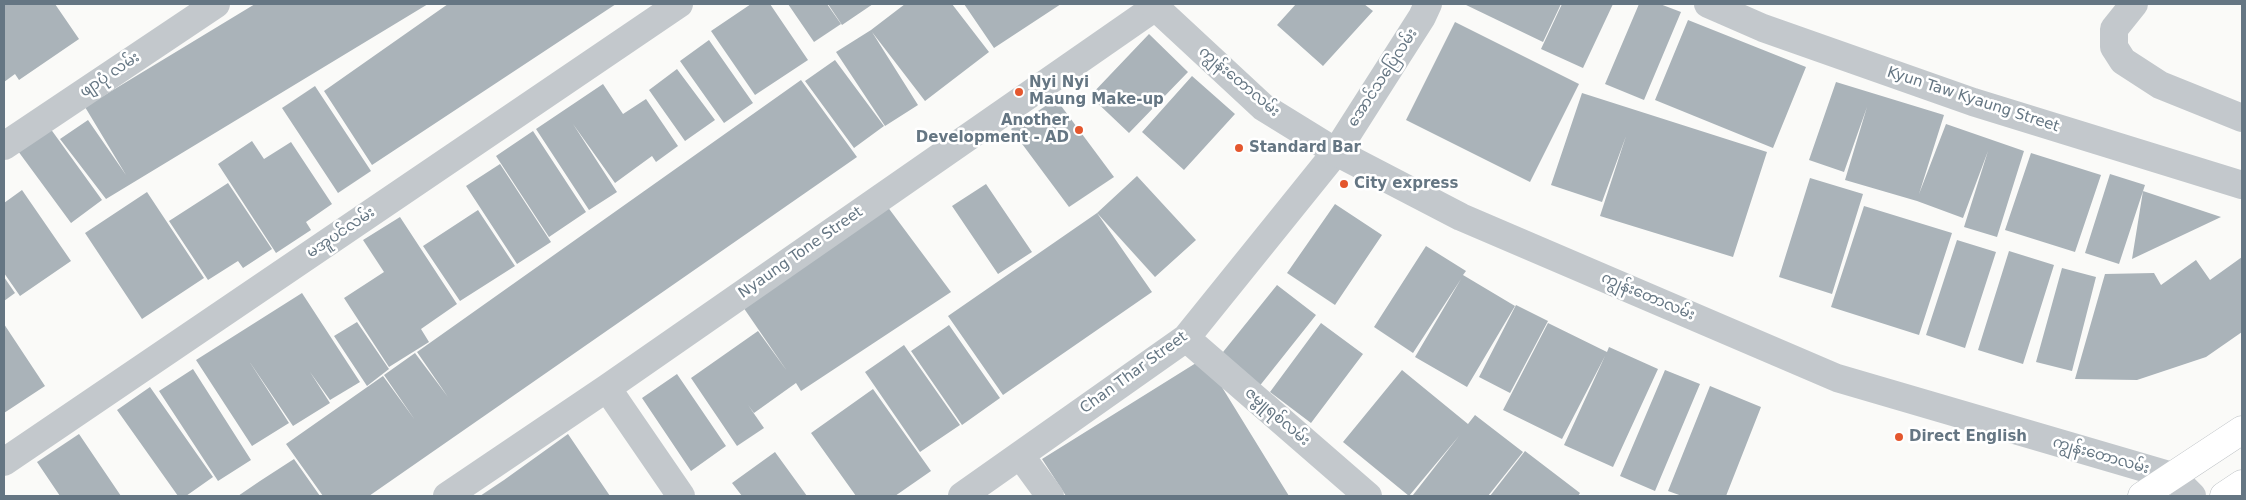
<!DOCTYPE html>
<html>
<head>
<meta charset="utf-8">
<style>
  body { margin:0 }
  #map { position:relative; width:2246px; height:500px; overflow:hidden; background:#fafaf8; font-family:"DejaVu Sans",sans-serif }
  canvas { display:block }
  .frame { position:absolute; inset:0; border:5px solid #657683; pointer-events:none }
</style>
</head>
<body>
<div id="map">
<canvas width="2246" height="500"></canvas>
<div class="frame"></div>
</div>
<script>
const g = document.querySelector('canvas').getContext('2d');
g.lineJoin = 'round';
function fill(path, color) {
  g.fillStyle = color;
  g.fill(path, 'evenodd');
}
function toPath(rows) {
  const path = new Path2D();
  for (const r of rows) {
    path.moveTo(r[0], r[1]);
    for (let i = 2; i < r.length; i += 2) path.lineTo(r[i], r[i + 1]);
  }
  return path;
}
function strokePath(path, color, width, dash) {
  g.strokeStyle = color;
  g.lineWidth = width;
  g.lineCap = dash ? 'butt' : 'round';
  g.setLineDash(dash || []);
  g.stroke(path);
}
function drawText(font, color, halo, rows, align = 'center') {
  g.font = font + ' "DejaVu Sans","Noto Sans Myanmar",sans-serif';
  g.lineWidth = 5;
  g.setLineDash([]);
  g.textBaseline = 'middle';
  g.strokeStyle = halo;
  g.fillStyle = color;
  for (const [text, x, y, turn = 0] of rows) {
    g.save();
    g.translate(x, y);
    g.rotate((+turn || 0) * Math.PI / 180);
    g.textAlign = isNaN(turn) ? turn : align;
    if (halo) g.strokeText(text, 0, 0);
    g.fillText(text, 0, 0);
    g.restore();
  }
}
fill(toPath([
  [4,4,55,4,79,39,19,80,15,74,4,82],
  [255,4,428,4,106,199,60,139,88,120,126,175,85,107],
  [448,4,616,4,372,165,324,91],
  [751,4,770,4,808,60,755,95,711,31],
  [788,4,827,4,841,24,814,42],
  [828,4,873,4,842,25],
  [905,4,952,4,989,52,925,101,872,32,918,105,885,126,836,52,871,30],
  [964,4,1061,4,994,48],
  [1296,4,1364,4,1373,11,1323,66,1277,25],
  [1464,4,1561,4,1543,42],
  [1562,4,1613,4,1583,68,1541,49],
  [1639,4,1660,4,1681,12,1644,100,1605,84],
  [1688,20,1806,67,1773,148,1655,100],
  [1455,22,1579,84,1530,182,1406,120],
  [1149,34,1188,72,1129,133,1090,96],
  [709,40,753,103,724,123,680,61],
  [835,60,884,126,854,148,805,81],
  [677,69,715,120,685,141,649,90],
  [1192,76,1235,114,1184,170,1142,132],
  [801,80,857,157,369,496,323,496,286,444,383,376,415,420,384,375,415,353,448,397,417,352],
  [1836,82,1944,115,1919,194,1946,124,2024,151,1997,237,1964,227,1988,151,1963,218,1917,201,1845,180,1867,107,1844,172,1809,160],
  [603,84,623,114,646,99,678,146,656,162,652,156,615,183,573,124,617,192,589,210,536,129],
  [315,86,371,171,338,193,282,108],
  [1582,93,1767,152,1733,257,1600,216,1626,136,1602,202,1551,185],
  [1056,99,1114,177,1069,207,1011,129],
  [50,128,102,200,71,223,18,151],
  [533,131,586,212,549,237,496,156],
  [252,141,264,159,291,142,332,204,306,222,311,230,276,253,218,164],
  [2031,153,2101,175,2075,252,2005,230],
  [500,164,551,242,517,264,466,186],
  [2110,174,2145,185,2119,264,2085,253],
  [1137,176,1196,240,1155,277,1097,213,1152,292,1003,395,948,316,1097,213],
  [1810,178,1863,194,1832,294,1779,277],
  [228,183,272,249,243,268,238,261,208,280,169,221],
  [986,184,1032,252,998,274,952,206],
  [22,190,71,261,20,296,4,273,4,203],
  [2143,191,2221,217,2132,259],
  [147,192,204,278,142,319,85,233],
  [1335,204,1382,235,1335,305,1287,273],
  [887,206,951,292,801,391,796,383,754,413,748,405,764,428,737,446,691,378,758,331,787,371,743,307],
  [1864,206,1952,233,1919,335,1831,307],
  [478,210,515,266,460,301,423,246],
  [400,217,457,304,421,329,429,342,389,367,344,298,384,272,363,240],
  [1957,240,1996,252,1965,348,1926,335],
  [1426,246,1466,271,1463,275,1515,306,1467,387,1415,357,1461,279,1413,353,1374,327],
  [2009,251,2054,265,2023,364,1978,350],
  [2242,257,2242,332,2206,357,2137,380,2075,379,2105,274,2154,273,2161,285,2196,260,2210,280],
  [2062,268,2096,277,2072,371,2036,362],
  [4,277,15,293,4,301],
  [1277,285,1316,315,1258,388,1219,357],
  [302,293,360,382,330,400,310,372,330,403,293,426,249,361,289,423,252,446,196,360],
  [1516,305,1548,321,1510,393,1479,377],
  [357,322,389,369,367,386,334,336],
  [1321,323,1363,354,1311,423,1270,392],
  [1548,323,1607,352,1609,347,1658,369,1613,467,1564,445,1605,356,1562,439,1503,410],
  [4,324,45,386,4,413],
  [949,325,1000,398,962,425,911,351],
  [904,345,960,425,920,452,865,372],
  [1204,358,1289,496,1066,496,1042,459],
  [193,369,251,460,218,481,159,391],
  [1402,370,1468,424,1475,415,1523,452,1488,496,1413,495,1459,436,1409,496,1343,442],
  [1665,370,1700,384,1655,491,1620,476],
  [677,374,726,446,691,471,642,398],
  [1710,386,1761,407,1726,496,1682,496,1668,491],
  [150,387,213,477,186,496,178,496,117,410],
  [873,389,931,471,895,496,856,496,811,433],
  [79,434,121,496,60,496,37,462],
  [568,434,610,496,480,496,504,480],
  [1525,451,1580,493,1578,496,1490,496],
  [775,452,807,496,742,496,732,483],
  [294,459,320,496,238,496,260,481]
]), '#aab3b9');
const primary = toPath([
  [2142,496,2242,430],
  [2224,496,2242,484]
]);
strokePath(primary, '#b5babe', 29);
strokePath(toPath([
  [1708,4,1763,28,1973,102,2242,185],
  [2134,4,2114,29,2114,47,2123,61,2160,85,2242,118],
  [4,146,216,4],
  [1186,338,1368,496],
  [607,388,681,496],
  [1020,455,1050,496],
  [4,462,679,4],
  [447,496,607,388,1154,8],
  [962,496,1186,338,1336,152,1422,17,1428,4]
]), '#c3c8cc', 28);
strokePath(toPath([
  [1152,4,1263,107,1336,152,1461,217,1837,378,2172,476,2192,496]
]), '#c3c8cc', 28);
strokePath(primary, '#fff', 28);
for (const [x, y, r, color] of [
  [1019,92,5,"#e4572e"],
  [1079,130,5,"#e4572e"],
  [1239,148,5,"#e4572e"],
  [1344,184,5,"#e4572e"],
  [1899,437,5,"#e4572e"]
]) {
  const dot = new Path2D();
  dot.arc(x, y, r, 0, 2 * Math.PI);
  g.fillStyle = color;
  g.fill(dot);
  strokePath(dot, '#fff', 2);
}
drawText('15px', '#657683', '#fff', [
  ["ဖျာပုံ လမ်း",110,75,-34],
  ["အောင်သပြေလမ်း",1383,78,-57],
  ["ကျွန်းတောလမ်း",1239,82,40],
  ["Kyun Taw Kyaung Street",1973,100,18],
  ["မအူပင်လမ်း",341,233,-34],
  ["Nyaung Tone Street",801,253,-35],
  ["ကျွန်းတောလမ်း",1648,297,23],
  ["Chan Thar Street",1134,373,-36],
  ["ဇမ္ဗူရစ်လမ်း",1277,417,41],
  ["ကျွန်းတောလမ်း",2101,456,16]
]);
drawText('bold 15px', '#657683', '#fff', [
  ["Nyi Nyi",1029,83],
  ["Maung Make-up",1029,100],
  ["Another",1069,121,"right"],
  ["Development - AD",1069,138,"right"],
  ["Standard Bar",1249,148],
  ["City express",1354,184],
  ["Direct English",1909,437]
], 'left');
</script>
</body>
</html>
